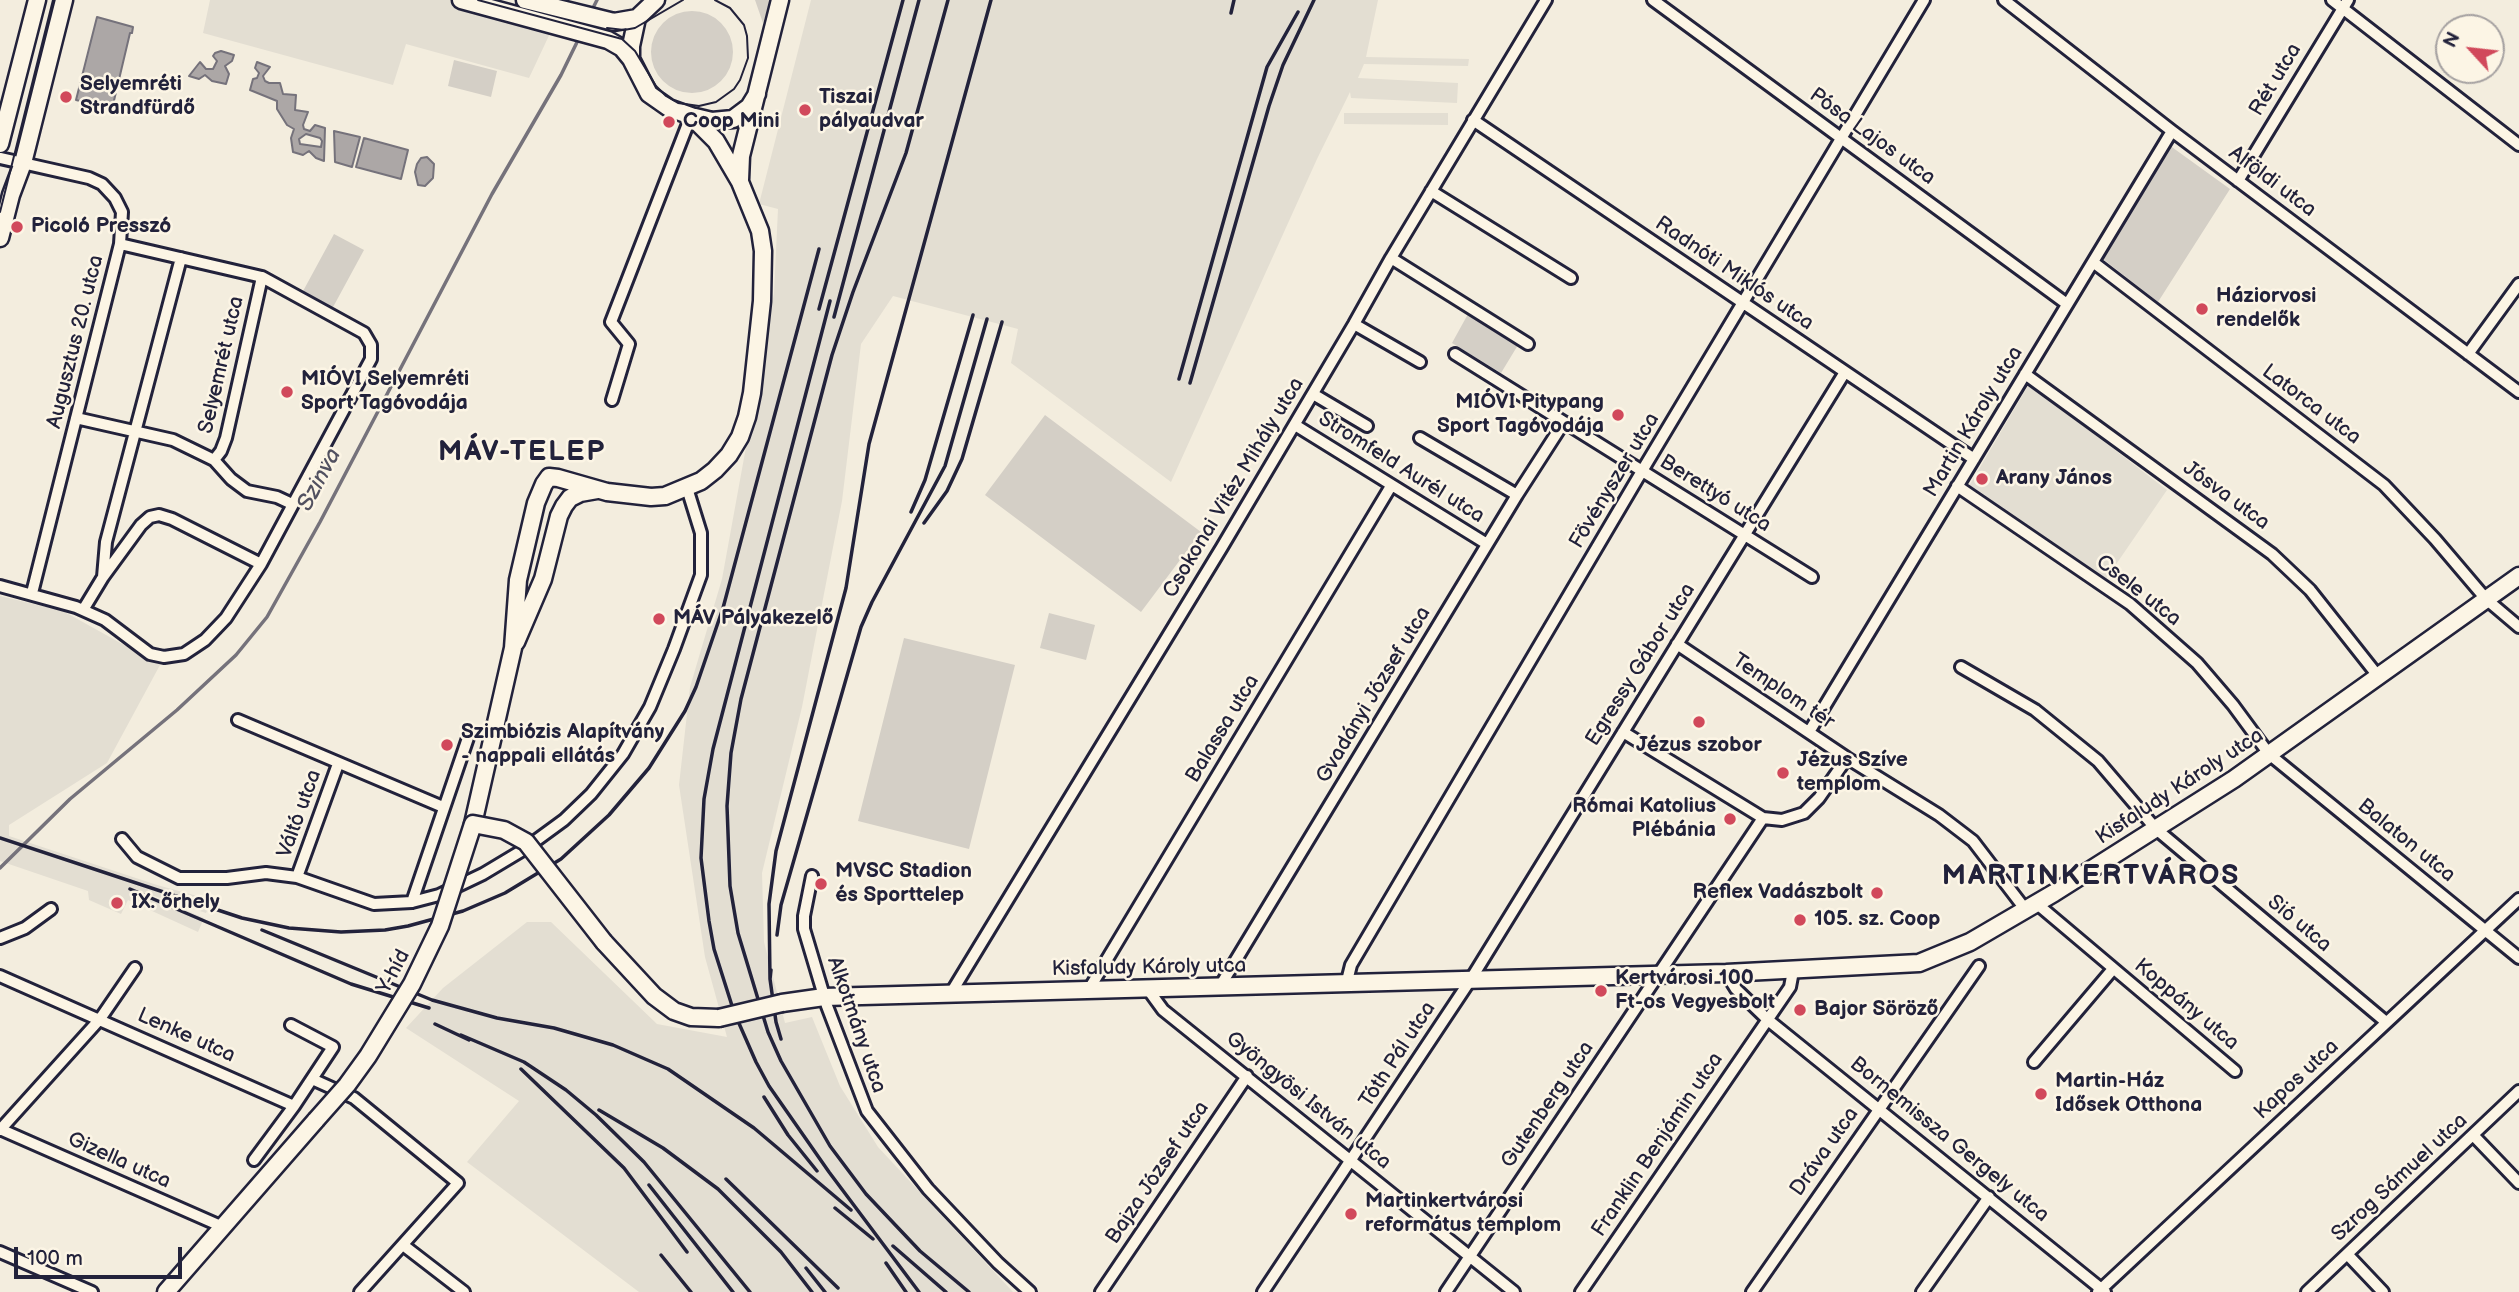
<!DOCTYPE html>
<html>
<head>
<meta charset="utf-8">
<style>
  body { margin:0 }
  #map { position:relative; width:2519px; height:1292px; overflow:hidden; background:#f3edde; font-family:"Balsamiq Sans",sans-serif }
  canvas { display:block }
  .north { position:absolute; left:2435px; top:14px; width:70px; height:70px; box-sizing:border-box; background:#fcf5e5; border:2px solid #a5a1a1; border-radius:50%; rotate:297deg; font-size:19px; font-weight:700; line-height:28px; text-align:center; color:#22223b }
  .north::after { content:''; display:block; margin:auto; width:24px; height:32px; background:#d1495b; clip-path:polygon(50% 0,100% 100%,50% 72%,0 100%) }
  .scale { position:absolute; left:14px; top:1247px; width:168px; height:32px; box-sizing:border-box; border:4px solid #22223b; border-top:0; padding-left:9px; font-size:21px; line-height:24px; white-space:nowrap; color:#22223b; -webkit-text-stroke:5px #fcf5e5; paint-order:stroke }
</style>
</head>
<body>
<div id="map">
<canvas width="2519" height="1292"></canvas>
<div class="north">N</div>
<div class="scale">100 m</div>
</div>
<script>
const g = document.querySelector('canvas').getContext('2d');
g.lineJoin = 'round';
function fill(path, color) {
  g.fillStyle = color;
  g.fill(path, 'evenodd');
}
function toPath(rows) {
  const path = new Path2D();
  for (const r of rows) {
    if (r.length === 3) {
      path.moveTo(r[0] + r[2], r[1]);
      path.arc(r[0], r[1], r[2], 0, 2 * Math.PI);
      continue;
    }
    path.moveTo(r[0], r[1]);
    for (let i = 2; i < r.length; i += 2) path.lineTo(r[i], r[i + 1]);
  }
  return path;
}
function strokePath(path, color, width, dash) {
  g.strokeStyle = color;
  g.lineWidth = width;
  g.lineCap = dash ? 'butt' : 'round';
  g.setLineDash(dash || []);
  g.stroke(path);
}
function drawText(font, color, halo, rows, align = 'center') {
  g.font = font + ' "Balsamiq Sans",sans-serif';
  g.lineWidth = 5;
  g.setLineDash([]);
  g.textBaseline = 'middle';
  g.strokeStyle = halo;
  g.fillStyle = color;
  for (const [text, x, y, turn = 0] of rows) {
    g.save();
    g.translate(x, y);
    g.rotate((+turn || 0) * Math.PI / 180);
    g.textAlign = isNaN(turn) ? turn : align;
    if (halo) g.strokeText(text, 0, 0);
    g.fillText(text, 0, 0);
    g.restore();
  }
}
fill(toPath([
  [210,0,456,0,553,27,529,78,406,44,393,85,203,33],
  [811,0,1378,0,1366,57,1469,59,1468,66,1364,64,1358,78,1458,83,1457,103,1351,98,1350,92,1317,159,1171,482,1011,363,1018,329,893,296,861,344,842,501,802,707,762,873,764,942,785,1023,812,1017,840,1086,878,1147,1013,1292,639,1292,467,1162,519,1101,406,1028,443,988,527,922,551,922,657,1024,727,1037,705,957,679,785,690,687,722,579,774,293,778,209,759,204],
  [1344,113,1448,113,1448,125,1344,124],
  [2029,384,2167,490,2106,579,1969,486],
  [0,596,63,611,160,665,107,763,9,825,9,836,157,885,212,900,206,913,142,892,204,918,198,932,128,900,121,914,89,900,88,891,0,861]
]), '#e3ded2');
fill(toPath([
  [755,0,771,0,763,23],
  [692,52,41],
  [454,60,497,71,491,97,448,86],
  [2169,145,2230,189,2158,302,2103,259],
  [334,234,364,250,332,309,302,293],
  [1468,314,1518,345,1501,373,1452,343],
  [1045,415,1201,532,1141,612,985,495],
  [1049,613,1095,625,1086,660,1040,648],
  [904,638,1015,665,969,849,858,821]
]), '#d4cfc6');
const water = toPath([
  [97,17,133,27,132,33,130,33,112,109,76,100,97,17],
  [221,51,234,55,232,61,225,66,229,74,226,84,212,81,205,75,199,79,189,76,200,62,206,69,213,69,217,61,213,56,215,53,221,51],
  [257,62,270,67,263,76,265,81,269,83,280,83,283,94,296,95,295,110,308,112,303,125,304,129,310,131,315,125,325,128,324,161,316,158,309,151,303,155,293,152,291,138,294,129,287,125,277,109,277,101,250,90,253,79,257,78,259,73,255,68,257,62],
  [306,134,320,138,322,141,321,147,300,144,299,139,306,134],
  [334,131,360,137,352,167,335,162,334,131],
  [364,138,408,150,401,179,356,167,364,138],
  [427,157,434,164,433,178,425,186,418,185,415,172,417,164,421,158,427,157]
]);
fill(water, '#aca7a6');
strokePath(water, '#75727b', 2);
strokePath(toPath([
  [592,10,597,0],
  [0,868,70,799,177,710,236,655,267,617,320,522,492,194,561,75,580,36]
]), '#75727b', 3.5);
const street = toPath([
  [1653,0,2067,304],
  [2004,0,2172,131,2519,392],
  [2332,0,2519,145],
  [1473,120,1974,459],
  [0,158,89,178,102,184,115,198,122,212,120,244,32,593],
  [2238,181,2348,0],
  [1431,191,1571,278],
  [1391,258,1528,344],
  [2093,262,2384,485,2435,539,2486,599,2519,627],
  [1354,324,1420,362],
  [1455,354,1812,577],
  [2468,354,2519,284],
  [2025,374,2272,554,2310,590,2378,676],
  [1313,394,1367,426],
  [612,400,629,344,611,322,691,116],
  [76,418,173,440,214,460,231,479,247,491,277,497,292,504],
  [1295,425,1487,544],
  [1420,438,1517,495],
  [214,460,221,451,226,438,262,277],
  [1957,486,2130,604,2197,663,2233,705,2269,754,2519,958],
  [103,577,106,542,181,258],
  [0,586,76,607,105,620,150,654,164,657,184,654,205,640,226,618,261,564,371,359,371,345,364,333,262,277,120,244],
  [83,610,103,577,141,525,150,517,159,515,172,519,261,564],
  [1677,644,1847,758,1939,815,1973,841,2025,909],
  [1961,667,2035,710,2098,761,2156,829,2386,1022],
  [238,720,443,807],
  [1623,732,1763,818,1782,820,1804,813,1819,798,1847,758],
  [1809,732,2172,131],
  [122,839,137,857,179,878,227,878,266,873,297,877,374,904,412,902,439,895,483,874,523,850,564,820,591,794,623,754,650,707,674,649,701,575,701,533,687,488],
  [812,876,804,916,804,929,827,1006,867,1111,928,1189,998,1263,1030,1292],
  [297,877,338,764],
  [412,902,470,732],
  [2036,903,2235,1071],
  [0,938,25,928,51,909],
  [1726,973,1736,989,1768,1020,2105,1292],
  [0,976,294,1106,254,1160],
  [1346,985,1351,965,1642,471,1924,0],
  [1147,988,1163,1010,1514,1292],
  [1219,988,1517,495,1564,422],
  [1088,991,1391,486],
  [951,993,1222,547,1354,324,1391,258,1546,0],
  [291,1025,333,1047,294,1106],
  [2034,1062,2113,969],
  [312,1079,354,1098,458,1183,360,1292],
  [0,1129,223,1227],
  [0,1130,100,1019,135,968],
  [2473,1135,2519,1183],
  [403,1245,464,1292],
  [0,1252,92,1292],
  [2347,1254,2383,1292],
  [1101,1292,1247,1076],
  [1263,1292,1471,979,1845,372],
  [1446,1292,1763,818],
  [1581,1292,1790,987,1793,971],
  [1752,1292,1979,966],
  [1922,1292,1989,1197],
  [2098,1292,2519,899],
  [2307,1292,2519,1091]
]);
const secondary = toPath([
  [461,0,608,40,622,48,631,59,649,94,669,108,691,116,712,121,733,119,749,107,757,94],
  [525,0,614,22,637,18],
  [631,59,631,46,637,18,656,0],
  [0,144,37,0],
  [740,180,741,156,780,0],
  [0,238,11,195,23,163,64,0],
  [516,642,543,579,559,516,564,506,570,498,580,493,597,490],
  [473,824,513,648,518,580,536,503,544,484,549,477,558,478,607,492,651,497,665,496,701,481,715,470,729,455,740,437,747,417,752,393,762,301,763,251,760,231,740,182,716,141,691,116],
  [604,942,654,996,674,1011,691,1017,719,1018],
  [782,1003,824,997,1726,973,1919,963,1970,942,2054,893,2234,779,2519,576],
  [166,1292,316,1120]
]);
strokePath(street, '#22223b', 16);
strokePath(secondary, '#22223b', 21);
strokePath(street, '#fcf5e5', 10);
strokePath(secondary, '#fcf5e5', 16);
strokePath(toPath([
  [478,0,622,39,635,51,656,86,666,96,678,103,699,106,716,102,734,89,740,80,748,58,747,36,744,25,730,8,715,0],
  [607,28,624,30,635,28,683,0],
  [0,212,53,0]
]), '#22223b', 2);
strokePath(toPath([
  [948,0,906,153,853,292,832,355,741,699,731,753,727,806,730,886,738,933,768,1032,781,1061,830,1146,866,1194,920,1251,969,1292],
  [1231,13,1234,0],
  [830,301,713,749,704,799,701,858,709,921,714,949,734,1012,756,1062,769,1086,829,1172,919,1292],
  [819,309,903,0],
  [834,317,919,0],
  [1179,379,1267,67,1298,12],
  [1190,383,1269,106,1283,65,1314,0],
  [911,512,925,480,973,315],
  [924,523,947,491,962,459,1002,322],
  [0,838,242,918,289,928,341,932,385,930,408,926,463,911,505,893,561,859,609,815,649,768,685,711,696,687,723,608,819,249],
  [130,889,351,984,429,1008],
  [262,930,432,1000,497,1018,554,1028,613,1045,668,1069,754,1128,851,1210],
  [777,935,781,905,861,627,872,602,945,466,987,319],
  [771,970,770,979,776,1022,781,1039],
  [770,979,769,904,776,851,846,588,869,444,991,0],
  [435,1024,469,1040],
  [461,1035,524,1062,566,1090,596,1115,644,1162,750,1292],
  [521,1069,624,1168,687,1252],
  [764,1097,788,1135,817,1171],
  [599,1110,663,1148,718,1189,781,1252,812,1292],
  [726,1179,838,1288],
  [649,1185,733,1292],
  [835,1208,873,1239],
  [893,1246,946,1292],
  [661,1255,691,1292],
  [886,1263,906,1292],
  [806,1268,825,1292]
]), '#22223b', 3.5);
const secondaryBridge = toPath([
  [719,1018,782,1003],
  [316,1120,347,1085,368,1056,412,984,440,926,473,824,504,830,526,842,604,942]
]);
strokePath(secondaryBridge, '#22223b', 21, []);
strokePath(secondaryBridge, '#fcf5e5', 16);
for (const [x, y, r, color] of [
  [66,97,7,"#d1495b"],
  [805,110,7,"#d1495b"],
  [669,122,7,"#d1495b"],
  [17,227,7,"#d1495b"],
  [2202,309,7,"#d1495b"],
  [287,392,7,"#d1495b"],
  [1618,415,7,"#d1495b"],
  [1982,479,7,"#d1495b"],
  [659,619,7,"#d1495b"],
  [1699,722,7,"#d1495b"],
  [447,745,7,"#d1495b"],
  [1783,773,7,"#d1495b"],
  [1730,819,7,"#d1495b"],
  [821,884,7,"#d1495b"],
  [1877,893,7,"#d1495b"],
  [117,903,7,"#d1495b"],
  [1800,920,7,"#d1495b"],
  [1601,991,7,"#d1495b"],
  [1800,1010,7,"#d1495b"],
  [2041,1094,7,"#d1495b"],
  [1351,1214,7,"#d1495b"]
]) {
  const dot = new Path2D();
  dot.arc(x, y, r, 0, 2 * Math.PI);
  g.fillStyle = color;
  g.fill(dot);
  strokePath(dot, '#fcf5e5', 2.5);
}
drawText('21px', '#22223b', '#fcf5e5', [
  ["Rét utca",2276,80,-59],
  ["Pósa Lajos utca",1872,137,36],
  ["Alföldi utca",2272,182,37],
  ["Radnóti Miklós utca",1734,274,34],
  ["Augusztus 20. utca",76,342,-76],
  ["Selyemrét utca",222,365,-77],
  ["Latorca utca",2311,405,37],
  ["Martin Károly utca",1974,422,-59],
  ["Stromfeld Aurél utca",1401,468,32],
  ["Fövényszer utca",1615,481,-59],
  ["Csokonai Vitéz Mihály utca",1234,488,-59],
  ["Berettyó utca",1715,494,32],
  ["Jósva utca",2226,496,36],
  ["Csele utca",2138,591,38],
  ["Egressy Gábor utca",1641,665,-58],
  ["Templom tér",1783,692,34],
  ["Gvadányi József utca",1374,695,-59],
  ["Balassa utca",1223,729,-59],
  ["Kisfaludy Károly utca",2180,787,-33],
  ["Váltó utca",300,814,-70],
  ["Balaton utca",2406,841,39],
  ["Sió utca",2299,924,40],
  ["Kisfaludy Károly utca",1149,968,-1],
  ["Y-híd",394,972,-62],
  ["Koppány utca",2186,1005,40],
  ["Alkotmány utca",856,1025,71],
  ["Lenke utca",186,1036,24],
  ["Tóth Pál utca",1398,1055,-57],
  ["Kapos utca",2297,1080,-43],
  ["Gyöngyösi István utca",1308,1101,39],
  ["Gutenberg utca",1548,1105,-56],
  ["Bornemissza Gergely utca",1949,1140,39],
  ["Franklin Benjámin utca",1658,1145,-56],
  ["Dráva utca",1825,1152,-55],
  ["Gizella utca",119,1161,24],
  ["Bajza József utca",1158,1173,-56],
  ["Szrog Sámuel utca",2400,1178,-43]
]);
drawText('bold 21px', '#22223b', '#fcf5e5', [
  ["Selyemréti",80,85],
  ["Strandfürdő",80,109],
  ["Tiszai",819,98],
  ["pályaudvar",819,122],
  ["Coop Mini",683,122],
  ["Picoló Presszó",31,227],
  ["Háziorvosi",2216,297],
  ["rendelők",2216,321],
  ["MIÓVI Selyemréti",301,380],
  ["Sport Tagóvodája",301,404],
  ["MIÓVI Pitypang",1604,403,"right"],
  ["Sport Tagóvodája",1604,427,"right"],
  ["Arany János",1996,479],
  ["MÁV Pályakezelő",673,619],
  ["Szimbiózis Alapítvány",461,733],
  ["- nappali ellátás",461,757],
  ["Jézus szobor",1699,746,"center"],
  ["Jézus Szíve",1797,761],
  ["templom",1797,785],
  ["Római Katolius",1716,807,"right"],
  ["Plébánia",1716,831,"right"],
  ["MVSC Stadion",835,872],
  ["és Sporttelep",835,896],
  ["Reflex Vadászbolt",1863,893,"right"],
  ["IX. őrhely",131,903],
  ["105. sz. Coop",1814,920],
  ["Kertvárosi 100",1615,979],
  ["Ft-os Vegyesbolt",1615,1003],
  ["Bajor Söröző",1814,1010],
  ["Martin-Ház",2055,1082],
  ["Idősek Otthona",2055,1106],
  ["Martinkertvárosi",1365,1202],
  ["református templom",1365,1226]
], 'left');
drawText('italic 23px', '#525160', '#fcf5e5', [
  ["Szinva",320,480,-62]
]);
g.letterSpacing = '2px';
drawText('bold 28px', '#22223b', '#fcf5e5', [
  ["MÁV-TELEP",522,453],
  ["MARTINKERTVÁROS",2091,877]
]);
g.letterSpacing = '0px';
</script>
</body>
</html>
